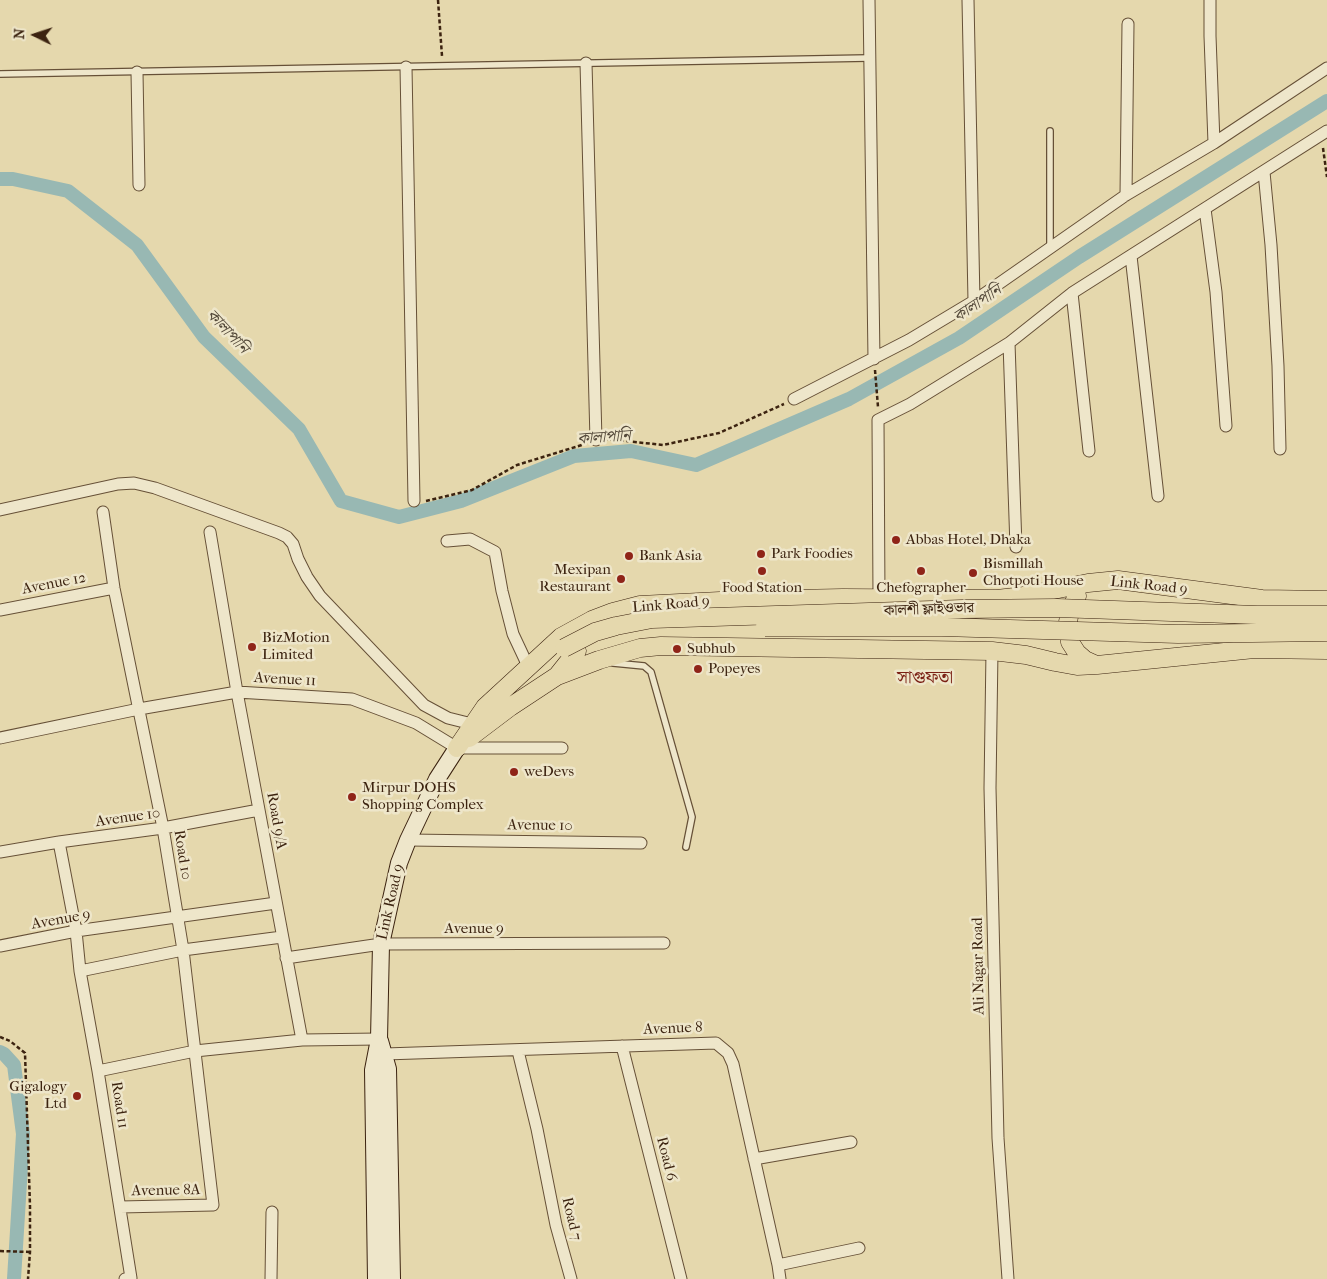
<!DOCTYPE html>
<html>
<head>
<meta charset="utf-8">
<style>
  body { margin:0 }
  #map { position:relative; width:1327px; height:1279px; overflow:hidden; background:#e5d8ad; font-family:"IM FELL French Canon",serif }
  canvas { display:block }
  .north { position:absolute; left:10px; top:10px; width:50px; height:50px; -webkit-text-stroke:4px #eee6ca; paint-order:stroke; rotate:274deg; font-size:14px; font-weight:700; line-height:20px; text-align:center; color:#3c2310 }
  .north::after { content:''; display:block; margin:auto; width:18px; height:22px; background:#3c2310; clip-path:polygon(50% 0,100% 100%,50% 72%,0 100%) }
</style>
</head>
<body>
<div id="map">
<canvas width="1327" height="1279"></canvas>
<div class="north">N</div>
</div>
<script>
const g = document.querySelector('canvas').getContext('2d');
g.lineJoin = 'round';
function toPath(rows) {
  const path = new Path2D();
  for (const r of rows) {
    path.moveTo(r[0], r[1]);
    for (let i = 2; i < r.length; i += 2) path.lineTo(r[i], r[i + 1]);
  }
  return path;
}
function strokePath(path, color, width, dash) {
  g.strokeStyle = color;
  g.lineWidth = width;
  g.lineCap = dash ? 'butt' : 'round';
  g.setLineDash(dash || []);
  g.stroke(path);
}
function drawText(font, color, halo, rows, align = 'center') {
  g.font = font + ' "IM FELL French Canon","Noto Serif Bengali",serif';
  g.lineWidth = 5;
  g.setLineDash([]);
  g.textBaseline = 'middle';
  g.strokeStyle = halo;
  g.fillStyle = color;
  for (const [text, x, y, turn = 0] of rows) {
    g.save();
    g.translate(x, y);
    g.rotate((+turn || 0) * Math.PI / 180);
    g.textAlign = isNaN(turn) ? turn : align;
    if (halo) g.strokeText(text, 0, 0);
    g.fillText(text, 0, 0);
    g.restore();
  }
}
strokePath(toPath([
  [0,179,13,179,68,191,137,245,204,337,299,429,341,501,399,517,461,501,574,456,631,451,696,465,849,399,959,338,1079,257,1327,101],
  [0,1052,4,1054,14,1065,23,1134,14,1279]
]), '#98b8b3', 14);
const lane = toPath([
  [0,74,868,58],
  [1050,131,1050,248],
  [613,663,644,666,651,672,692,817,686,847]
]);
const street = toPath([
  [869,0,874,359],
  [968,0,974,301],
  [1210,0,1210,36,1214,143],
  [586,63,596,440],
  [406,67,414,501],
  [137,72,139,185],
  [1264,172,1271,245,1278,366,1280,449],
  [1126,195,1128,24],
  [1205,209,1216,292,1226,426],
  [1131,256,1158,496],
  [1072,293,1089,451],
  [1009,343,1016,547],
  [794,399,909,340,974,301,1126,195,1214,143,1327,68],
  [0,510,118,484,134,483,155,488,279,533,287,537,293,544,298,559,307,577,320,596,424,705,448,718,472,724],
  [103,512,114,588,163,828,183,950,213,1205,120,1207],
  [210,532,237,692,302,1040,379,1039],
  [447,541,470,539,495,552,502,591,513,634,528,666],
  [879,598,878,420,910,404,1009,343,1072,293,1327,131],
  [0,610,114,588],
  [992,651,990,788,998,1138,1008,1279],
  [0,738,139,709,237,692,352,699,416,723,457,748,562,748],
  [408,840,641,843],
  [59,842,76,931,80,971,98,1071,131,1278,125,1279],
  [0,852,59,842,163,828,259,810],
  [0,946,76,931,276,903],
  [286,958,381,944,664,943],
  [80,971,183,950,282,937],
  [622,1046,681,1279],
  [518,1051,537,1129,556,1225,571,1279],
  [385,1054,716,1043,728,1053,733,1064,778,1265,780,1279],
  [98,1071,195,1051,302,1040],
  [754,1159,851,1142],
  [778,1265,859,1248],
  [271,1279,272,1212]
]);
const secondary = toPath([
  [380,1041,388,1069,392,1279],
  [376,1279,373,1070,379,1039,381,944,399,863,408,840,437,779,457,748]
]);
const primary = toPath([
  [1077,596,1070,611,1068,622,1070,642,1077,653,1085,660,1096,665],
  [557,676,577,651],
  [469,738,510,707,557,676,599,660,640,648,661,646,992,651,1026,655,1055,662,1077,666,1097,665,1254,649,1327,650],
  [457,748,485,707,561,637,592,620,613,612,640,605,740,600,843,598,997,599,1024,596,1088,583,1118,580,1262,599,1327,600]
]);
strokePath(lane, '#665037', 8);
strokePath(street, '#665037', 13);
strokePath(secondary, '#3c2310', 18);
strokePath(primary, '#3c2310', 19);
strokePath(toPath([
  [438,0,442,56],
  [1323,148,1327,177],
  [875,370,878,407],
  [607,439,663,445,719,433,784,404],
  [426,501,472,490,517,465,585,444],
  [0,1037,10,1041,25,1053,30,1206,30,1252,28,1279],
  [0,1251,30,1252]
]), '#3c2310', 2.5, [4, 2.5]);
strokePath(lane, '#eee6ca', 5.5);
strokePath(street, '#eee6ca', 11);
strokePath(secondary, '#eee6ca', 16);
strokePath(primary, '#e5d8ad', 18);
const primaryBridge = toPath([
  [765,627,942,627,1178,634,1327,632],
  [564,648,595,632,616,626,652,619,962,609,1057,608,1257,615,1327,615]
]);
strokePath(primaryBridge, '#3c2310', 19, []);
strokePath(primaryBridge, '#e5d8ad', 18);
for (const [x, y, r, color] of [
  [896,540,5,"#8f2418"],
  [761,554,5,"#8f2418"],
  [629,556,5,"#8f2418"],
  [762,571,5,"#8f2418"],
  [921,571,5,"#8f2418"],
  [973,573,5,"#8f2418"],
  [621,579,5,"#8f2418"],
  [252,647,5,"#8f2418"],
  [677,649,5,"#8f2418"],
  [698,669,5,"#8f2418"],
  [514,772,5,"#8f2418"],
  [352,797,5,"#8f2418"],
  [77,1096,5,"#8f2418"]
]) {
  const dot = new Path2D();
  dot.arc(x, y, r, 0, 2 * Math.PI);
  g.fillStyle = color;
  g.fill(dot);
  strokePath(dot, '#eee6ca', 2);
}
drawText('15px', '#3c2310', '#eee6ca', [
  ["Abbas Hotel, Dhaka",906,540],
  ["Park Foodies",771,554],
  ["Bank Asia",639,556],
  ["Bismillah",983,564],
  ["Chotpoti House",983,581],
  ["Mexipan",611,570,"right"],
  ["Restaurant",611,587,"right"],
  ["Food Station",762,588,"center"],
  ["Chefographer",921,588,"center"],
  ["BizMotion",262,638],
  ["Limited",262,655],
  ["Subhub",687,649],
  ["Popeyes",708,669],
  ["weDevs",524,772],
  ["Mirpur DOHS",362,788],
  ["Shopping Complex",362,805],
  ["Gigalogy",67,1087,"right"],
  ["Ltd",67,1104,"right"]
], 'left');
drawText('15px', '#3c2310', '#eee6ca', [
  ["Avenue 12",54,584,-11],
  ["Link Road 9",1149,586,6],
  ["Link Road 9",671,605,-5],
  ["কালশী ফ্লাইওভার",929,610,-2],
  ["Avenue 11",285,680,3],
  ["Avenue 10",128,818,-8],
  ["Road 9/A",276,821,80],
  ["Avenue 10",540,826,1],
  ["Road 10",182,855,81],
  ["Link Road 9",391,902,-77],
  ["Avenue 9",61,920,-10],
  ["Avenue 9",474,929],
  ["Ali Nagar Road",979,966,-91],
  ["Avenue 8",673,1029,-2],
  ["Road 11",119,1105,81],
  ["Road 6",666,1159,76],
  ["Avenue 8A",166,1191,-1],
  ["Road 7",571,1219,77]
]);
drawText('italic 16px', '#534839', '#eee6ca', [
  ["কালাপানি",978,304,-34],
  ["কালাপানি",227,332,47],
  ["কালাপানি",604,438,-4]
]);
drawText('18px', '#7a1f14', '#eee6ca', [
  ["সাগুফতা",925,679]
]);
</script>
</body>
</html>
